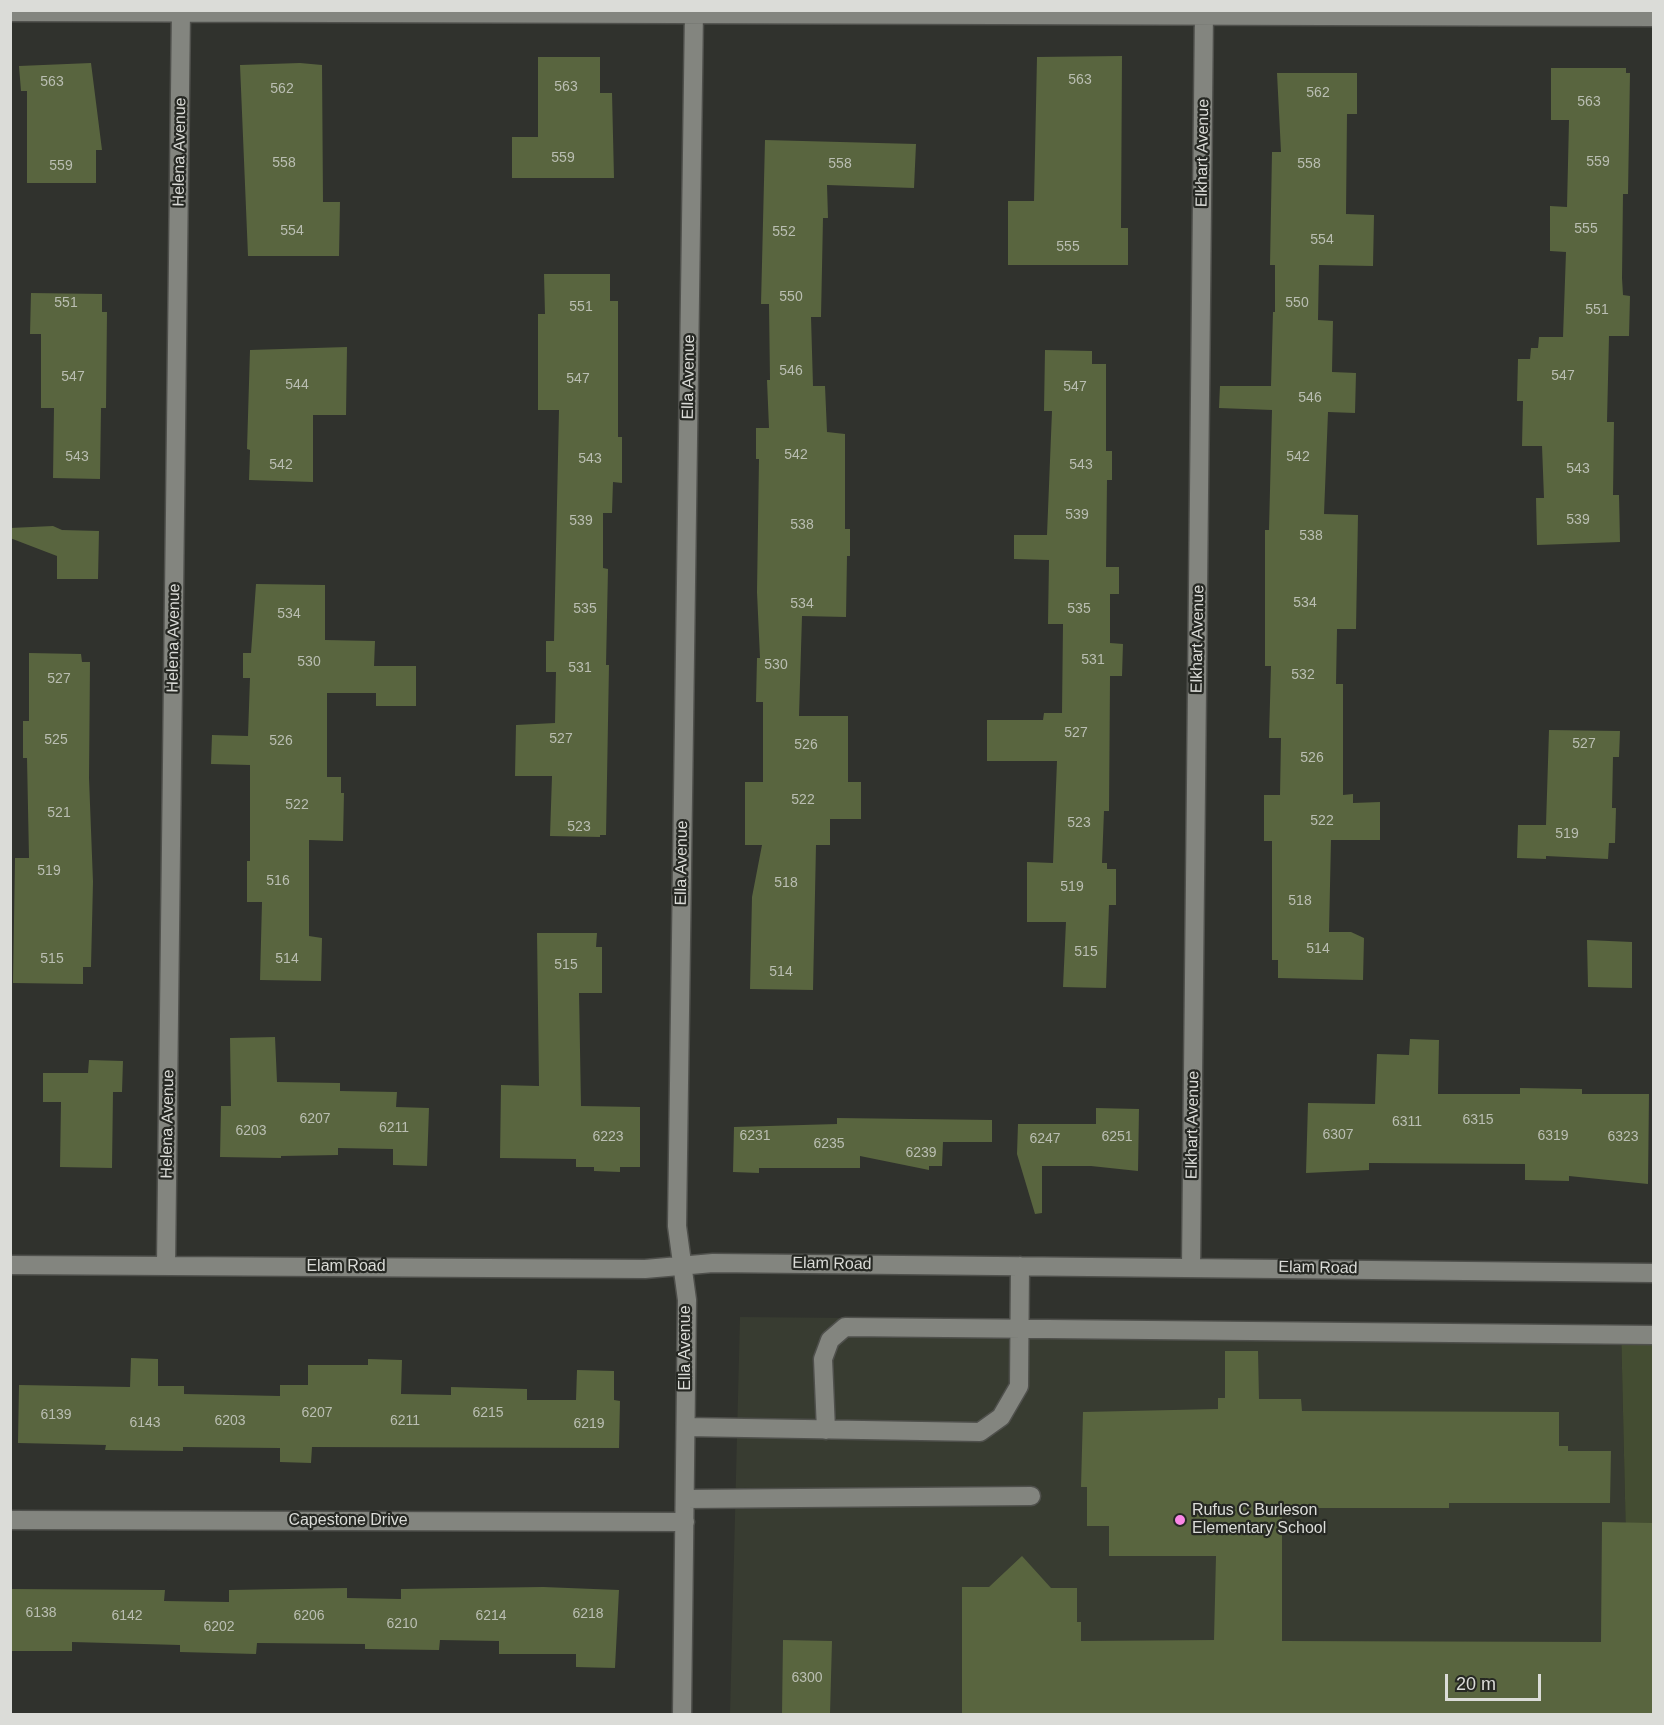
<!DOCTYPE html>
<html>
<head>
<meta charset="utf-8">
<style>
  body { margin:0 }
  #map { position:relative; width:1664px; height:1725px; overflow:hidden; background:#30322d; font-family:Helvetica,sans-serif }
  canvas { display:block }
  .frame { position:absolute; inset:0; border:12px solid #dbdcd8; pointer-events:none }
  .scale { position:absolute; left:1445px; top:1674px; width:96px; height:27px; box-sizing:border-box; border:3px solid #dbdcd8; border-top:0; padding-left:8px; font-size:18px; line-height:21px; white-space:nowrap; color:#dbdcd8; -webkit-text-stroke:4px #262823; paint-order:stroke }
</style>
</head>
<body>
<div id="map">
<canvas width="1664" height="1725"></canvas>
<div class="frame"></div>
<div class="scale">20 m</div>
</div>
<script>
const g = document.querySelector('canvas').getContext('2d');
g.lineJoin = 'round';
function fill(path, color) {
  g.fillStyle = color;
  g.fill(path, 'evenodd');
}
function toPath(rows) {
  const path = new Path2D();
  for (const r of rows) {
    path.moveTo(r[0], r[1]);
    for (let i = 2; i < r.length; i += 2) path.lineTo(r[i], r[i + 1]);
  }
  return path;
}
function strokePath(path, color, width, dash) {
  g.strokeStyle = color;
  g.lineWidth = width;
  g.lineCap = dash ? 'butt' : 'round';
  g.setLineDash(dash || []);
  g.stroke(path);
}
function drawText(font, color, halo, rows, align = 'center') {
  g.font = font + ' Helvetica,sans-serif';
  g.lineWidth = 4.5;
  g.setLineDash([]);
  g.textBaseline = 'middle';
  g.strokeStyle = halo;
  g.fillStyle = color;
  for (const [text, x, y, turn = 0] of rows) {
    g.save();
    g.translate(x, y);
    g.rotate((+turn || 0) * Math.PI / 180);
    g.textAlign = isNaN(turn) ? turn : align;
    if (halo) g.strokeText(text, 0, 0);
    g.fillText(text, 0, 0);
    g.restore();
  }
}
fill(toPath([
  [740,1317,1621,1325,1630,1714,730,1714]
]), '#383c31');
fill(toPath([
  [1621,1325,1653,1325,1653,1714,1630,1714]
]), '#444d32');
fill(toPath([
  [1122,56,1121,228,1128,228,1128,265,1008,265,1008,201,1034,201,1037,57],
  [538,57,600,57,600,93,612,93,614,178,512,178,512,137,538,137],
  [91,63,102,150,96,150,96,183,27,183,27,91,21,91,19,66],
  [300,63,322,65,323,202,340,202,339,256,248,256,240,65],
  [1551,68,1626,68,1626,73,1630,73,1628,194,1623,194,1622,278,1623,295,1630,296,1629,336,1609,336,1607,422,1614,422,1613,495,1619,495,1620,542,1537,545,1536,498,1544,498,1542,446,1522,446,1523,401,1517,401,1518,359,1530,359,1531,348,1538,348,1539,337,1563,337,1566,252,1550,251,1550,206,1567,207,1569,120,1551,120],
  [1277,73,1357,73,1357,114,1347,114,1346,214,1374,215,1373,266,1319,265,1318,320,1333,321,1332,372,1356,373,1355,413,1328,412,1324,514,1358,515,1356,629,1337,629,1336,684,1343,684,1343,795,1353,794,1353,803,1380,802,1380,840,1331,840,1329,932,1351,932,1364,938,1363,980,1278,978,1278,960,1272,960,1272,841,1264,841,1264,795,1280,795,1281,738,1269,738,1271,666,1265,666,1265,530,1269,530,1272,410,1219,408,1220,386,1271,386,1273,312,1275,312,1275,265,1270,265,1272,152,1281,152],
  [765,140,916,144,914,188,827,185,828,218,823,218,821,317,811,317,813,386,825,386,827,432,845,434,845,529,850,529,850,556,847,556,846,617,802,616,799,716,848,716,848,782,861,782,861,819,830,819,830,845,816,845,813,990,750,989,752,897,762,845,745,845,745,782,763,782,763,702,756,702,757,658,760,658,757,592,759,459,756,459,756,428,769,428,767,380,770,380,769,304,761,304],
  [544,274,610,274,610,301,618,301,618,437,622,437,622,483,613,482,612,513,603,513,603,568,608,569,606,665,609,665,606,835,600,835,600,837,550,836,552,776,515,776,516,725,555,723,556,672,546,672,546,641,554,641,559,410,538,410,538,314,545,314],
  [31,293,102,294,102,312,107,312,106,408,101,408,100,479,53,478,54,408,41,408,41,334,30,334],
  [347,347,346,415,313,415,313,482,249,480,250,450,247,449,250,350],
  [1045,350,1092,351,1092,364,1106,364,1106,451,1112,451,1112,480,1107,480,1106,567,1119,567,1119,594,1110,594,1110,643,1123,644,1122,676,1110,676,1110,679,1109,811,1104,811,1102,863,1107,863,1107,869,1116,869,1116,905,1109,905,1106,988,1063,987,1066,922,1027,922,1027,862,1053,863,1057,761,987,761,987,720,1043,720,1044,713,1062,713,1063,624,1048,624,1049,560,1014,559,1014,535,1047,535,1052,411,1044,411],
  [53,526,62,530,99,531,98,579,57,579,57,556,10,538,10,528],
  [256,584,325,585,325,640,375,641,374,666,416,666,416,706,376,706,376,693,327,693,327,777,341,777,341,793,344,793,343,841,309,840,309,936,322,938,321,981,260,980,262,902,247,902,247,861,250,861,250,765,211,764,212,735,248,736,250,678,243,678,243,653,251,653],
  [29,653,81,654,82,662,90,662,89,778,93,882,91,967,83,967,83,984,13,983,15,858,29,858,27,758,23,758,23,721,29,721],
  [1549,730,1620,731,1619,757,1613,757,1612,808,1616,808,1615,843,1609,843,1608,859,1546,856,1546,859,1517,858,1518,825,1546,825],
  [537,933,597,933,596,947,602,947,602,993,579,993,581,1106,640,1107,640,1167,620,1167,620,1172,594,1171,594,1167,576,1167,576,1159,500,1158,501,1085,539,1086],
  [1587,940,1632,942,1632,988,1588,987],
  [275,1037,277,1082,340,1083,340,1091,397,1092,396,1107,429,1108,427,1166,393,1165,393,1149,338,1148,338,1155,281,1156,281,1158,220,1157,221,1106,231,1106,230,1038],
  [1410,1039,1439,1040,1438,1094,1520,1094,1520,1088,1582,1089,1582,1094,1649,1094,1648,1184,1569,1176,1569,1181,1525,1180,1525,1164,1369,1163,1369,1170,1306,1173,1308,1103,1375,1104,1377,1054,1409,1055],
  [89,1060,123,1061,122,1092,113,1092,112,1168,60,1167,61,1102,43,1102,43,1073,88,1073],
  [1096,1108,1139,1109,1138,1171,1091,1166,1042,1166,1042,1213,1035,1214,1017,1154,1018,1124,1096,1124],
  [837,1118,992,1120,992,1142,943,1142,942,1166,929,1166,929,1170,860,1156,860,1168,759,1168,759,1173,733,1172,734,1127,837,1124],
  [1225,1351,1258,1351,1259,1399,1301,1399,1302,1411,1559,1412,1559,1446,1568,1446,1568,1451,1611,1451,1610,1503,1449,1503,1449,1508,1282,1508,1282,1641,1601,1642,1602,1522,1653,1523,1653,1714,962,1714,962,1587,989,1587,1022,1556,1051,1588,1077,1588,1077,1622,1081,1622,1081,1641,1214,1640,1216,1556,1109,1556,1109,1526,1087,1526,1087,1487,1081,1487,1083,1412,1218,1409,1218,1398,1225,1398],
  [131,1358,158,1359,158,1386,184,1386,184,1394,280,1396,280,1385,308,1385,308,1365,368,1365,368,1359,402,1360,401,1394,451,1395,451,1387,527,1389,527,1400,576,1400,577,1370,614,1371,614,1400,620,1401,619,1448,312,1447,311,1463,280,1462,280,1448,183,1447,183,1451,105,1450,106,1445,18,1443,19,1385,130,1387],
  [543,1587,619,1590,615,1668,576,1667,576,1654,499,1654,499,1641,440,1640,439,1650,365,1649,365,1644,257,1643,256,1654,180,1652,180,1645,72,1642,72,1651,11,1651,10,1589,165,1590,164,1601,229,1602,229,1590,347,1588,347,1598,401,1599,401,1589],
  [783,1640,832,1641,830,1714,782,1714]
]), '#59653f');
const minor = toPath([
  [10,12,1654,17],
  [10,1265,645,1269,713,1263,1654,1273],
  [166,1265,181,10],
  [1191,1267,1204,10],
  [686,1427,980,1432,1001,1417,1019,1386,1020,1266],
  [826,1430,823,1359,830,1340,845,1327,1654,1335],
  [686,1499,1031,1496],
  [10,1520,685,1522],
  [682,1714,687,1300,677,1226,694,10]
]);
strokePath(minor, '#4f504c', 21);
strokePath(minor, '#83857f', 18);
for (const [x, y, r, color] of [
  [1180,1520,6,"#fa87e7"]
]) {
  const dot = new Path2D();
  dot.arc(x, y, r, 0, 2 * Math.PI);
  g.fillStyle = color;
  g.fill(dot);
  strokePath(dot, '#262823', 2);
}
drawText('14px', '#babeb2', null, [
  ["563",1080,80],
  ["563",52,82],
  ["563",566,87],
  ["562",282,89],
  ["562",1318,93],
  ["563",1589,102],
  ["559",563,158],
  ["559",1598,162],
  ["558",284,163],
  ["558",840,164],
  ["558",1309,164],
  ["559",61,166],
  ["555",1586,229],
  ["554",292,231],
  ["552",784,232],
  ["554",1322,240],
  ["555",1068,247],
  ["550",791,297],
  ["551",66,303],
  ["550",1297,303],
  ["551",581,307],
  ["551",1597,310],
  ["546",791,371],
  ["547",1563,376],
  ["547",73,377],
  ["547",578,379],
  ["544",297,385],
  ["547",1075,387],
  ["546",1310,398],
  ["542",796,455],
  ["543",77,457],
  ["542",1298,457],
  ["543",590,459],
  ["542",281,465],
  ["543",1081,465],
  ["543",1578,469],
  ["539",1077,515],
  ["539",1578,520],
  ["539",581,521],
  ["538",802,525],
  ["538",1311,536],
  ["534",1305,603],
  ["534",802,604],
  ["535",585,609],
  ["535",1079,609],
  ["534",289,614],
  ["531",1093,660],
  ["530",309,662],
  ["530",776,665],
  ["531",580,668],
  ["532",1303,675],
  ["527",59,679],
  ["527",1076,733],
  ["527",561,739],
  ["525",56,740],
  ["526",281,741],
  ["527",1584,744],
  ["526",806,745],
  ["526",1312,758],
  ["522",803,800],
  ["522",297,805],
  ["521",59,813],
  ["522",1322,821],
  ["523",1079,823],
  ["523",579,827],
  ["519",1567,834],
  ["519",49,871],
  ["516",278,881],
  ["518",786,883],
  ["519",1072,887],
  ["518",1300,901],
  ["514",1318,949],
  ["515",1086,952],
  ["515",52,959],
  ["514",287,959],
  ["515",566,965],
  ["514",781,972],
  ["6207",315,1119],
  ["6315",1478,1120],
  ["6311",1407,1122],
  ["6211",394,1128],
  ["6203",251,1131],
  ["6307",1338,1135],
  ["6231",755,1136],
  ["6319",1553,1136],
  ["6223",608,1137],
  ["6251",1117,1137],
  ["6323",1623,1137],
  ["6247",1045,1139],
  ["6235",829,1144],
  ["6239",921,1153],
  ["6207",317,1413],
  ["6215",488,1413],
  ["6139",56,1415],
  ["6203",230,1421],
  ["6211",405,1421],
  ["6143",145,1423],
  ["6219",589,1424],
  ["6138",41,1613],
  ["6218",588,1614],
  ["6142",127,1616],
  ["6206",309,1616],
  ["6214",491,1616],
  ["6210",402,1624],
  ["6202",219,1627],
  ["6300",807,1678]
]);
drawText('16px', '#dbdcd8', '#262823', [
  ["Helena Avenue",180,152,-89],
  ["Elkhart Avenue",1203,153,-89],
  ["Ella Avenue",689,377,-89],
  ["Helena Avenue",174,638,-89],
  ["Elkhart Avenue",1198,639,-89],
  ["Ella Avenue",682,863,-89],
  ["Helena Avenue",168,1124,-89],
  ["Elkhart Avenue",1193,1125,-89],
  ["Elam Road",832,1264,1],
  ["Elam Road",346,1267],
  ["Elam Road",1318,1268,1],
  ["Ella Avenue",686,1348,-90],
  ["Capestone Drive",348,1521]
]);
drawText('16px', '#dbdcd8', '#262823', [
  ["Rufus C Burleson",1192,1511],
  ["Elementary School",1192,1529]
], 'left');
</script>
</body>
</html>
